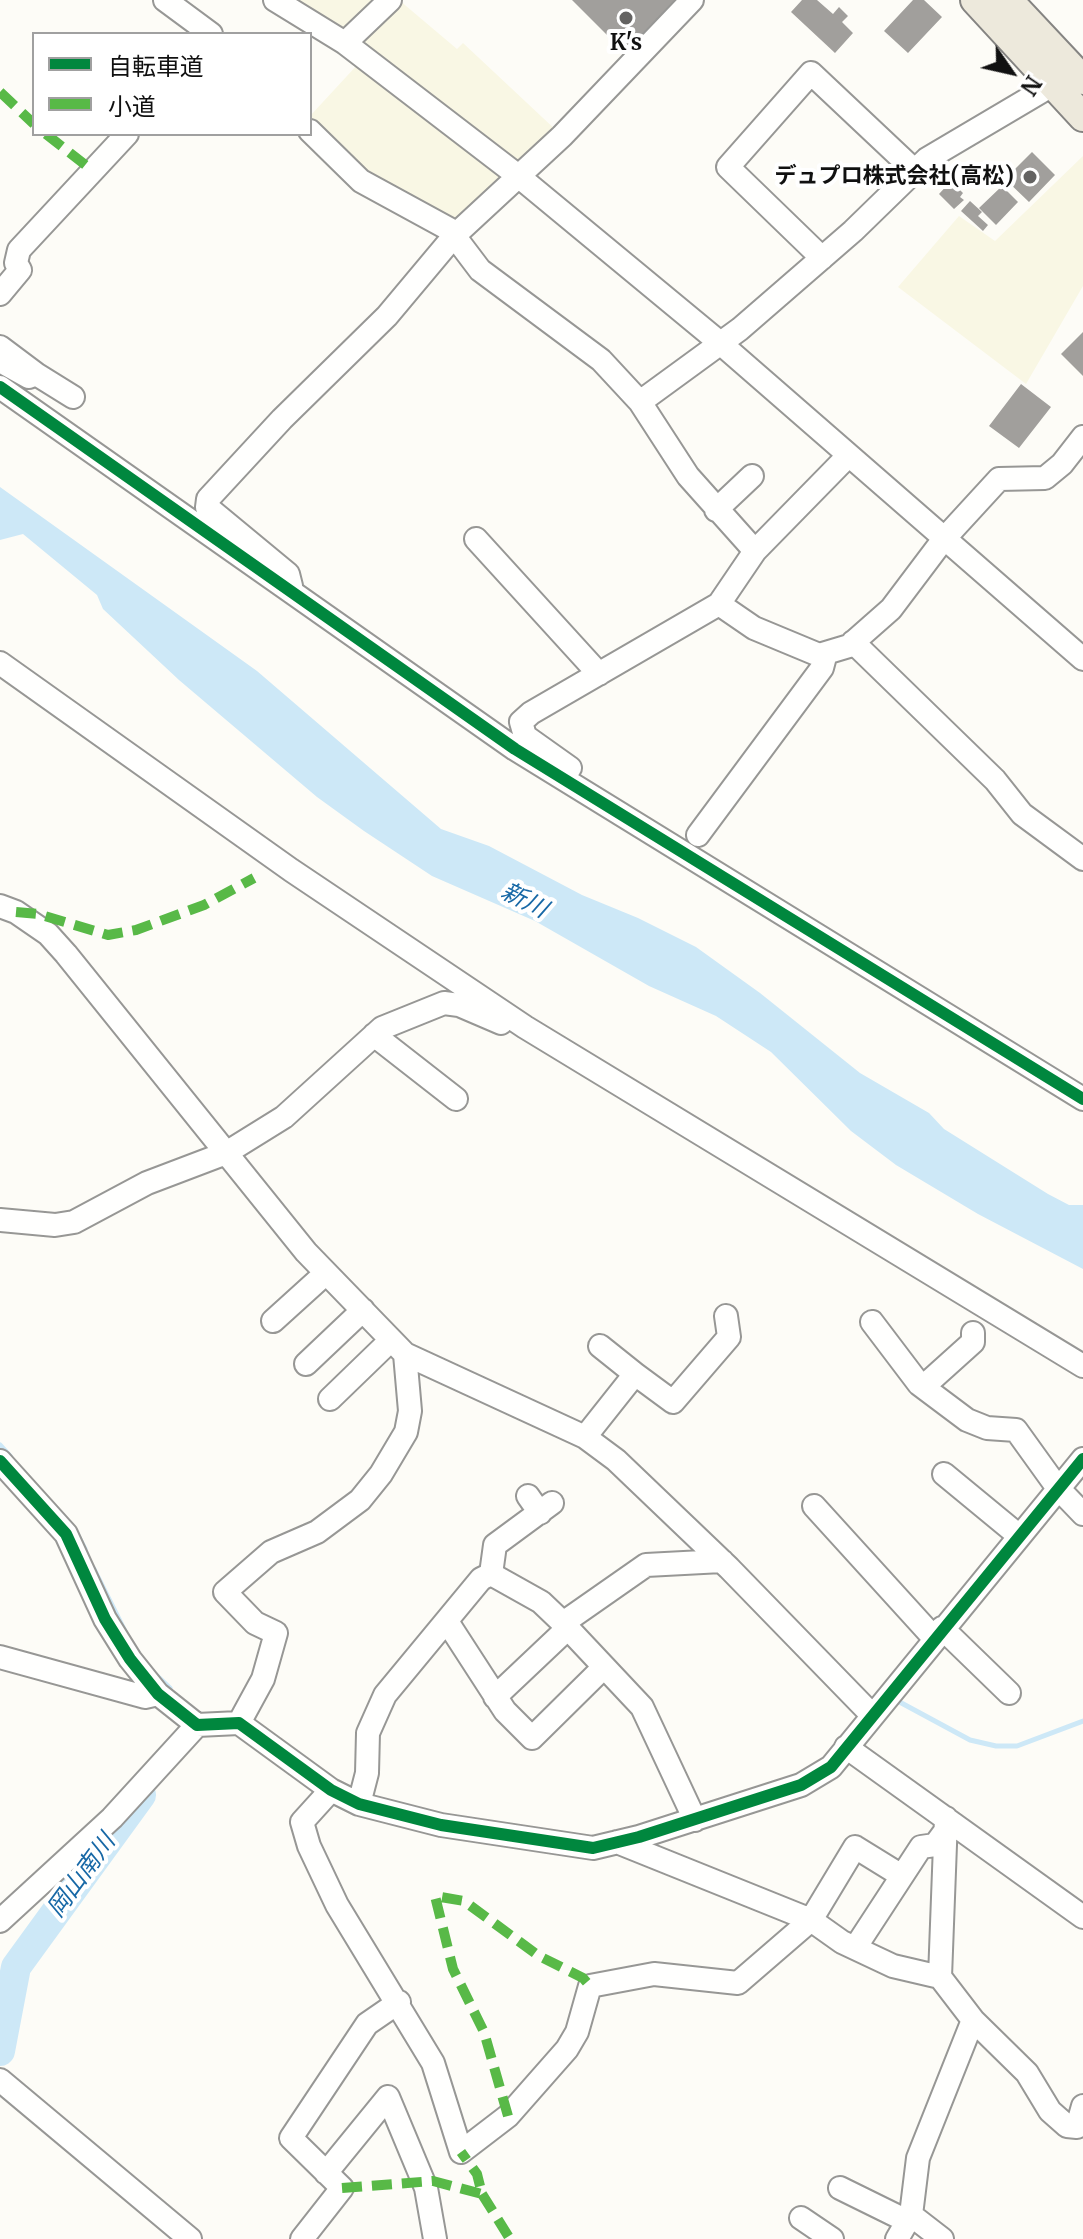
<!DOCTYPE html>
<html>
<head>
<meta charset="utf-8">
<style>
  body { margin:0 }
  #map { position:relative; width:1083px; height:2239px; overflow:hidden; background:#fdfcf7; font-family:Merriweather,"Noto Sans JP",serif }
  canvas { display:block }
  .legend { position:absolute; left:32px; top:32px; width:280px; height:104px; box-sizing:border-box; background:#fff; border:2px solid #a0a0a0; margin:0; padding:10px 14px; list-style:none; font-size:24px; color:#111 }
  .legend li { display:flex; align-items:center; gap:16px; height:40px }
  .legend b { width:40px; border:2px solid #a0a0a0 }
  .north { position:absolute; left:971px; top:32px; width:80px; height:80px; -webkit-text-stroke:6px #fff; paint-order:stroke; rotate:124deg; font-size:22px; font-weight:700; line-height:32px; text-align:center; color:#111 }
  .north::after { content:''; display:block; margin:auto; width:28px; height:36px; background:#111; clip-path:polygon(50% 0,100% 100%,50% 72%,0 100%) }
</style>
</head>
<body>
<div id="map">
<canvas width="1083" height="2239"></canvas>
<ul class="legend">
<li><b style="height:10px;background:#00873e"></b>自転車道</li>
<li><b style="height:10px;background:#58b947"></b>小道</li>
</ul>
<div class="north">N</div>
</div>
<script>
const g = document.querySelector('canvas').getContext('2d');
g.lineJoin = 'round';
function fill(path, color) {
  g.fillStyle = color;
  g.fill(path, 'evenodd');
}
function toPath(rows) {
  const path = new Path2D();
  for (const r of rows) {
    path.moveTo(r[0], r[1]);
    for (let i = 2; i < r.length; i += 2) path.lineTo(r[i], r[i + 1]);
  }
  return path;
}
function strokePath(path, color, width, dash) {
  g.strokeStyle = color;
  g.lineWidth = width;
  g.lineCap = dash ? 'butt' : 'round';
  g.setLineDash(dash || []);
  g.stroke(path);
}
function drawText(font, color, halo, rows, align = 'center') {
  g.font = font + ' Merriweather,"Noto Sans JP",serif';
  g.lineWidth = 8;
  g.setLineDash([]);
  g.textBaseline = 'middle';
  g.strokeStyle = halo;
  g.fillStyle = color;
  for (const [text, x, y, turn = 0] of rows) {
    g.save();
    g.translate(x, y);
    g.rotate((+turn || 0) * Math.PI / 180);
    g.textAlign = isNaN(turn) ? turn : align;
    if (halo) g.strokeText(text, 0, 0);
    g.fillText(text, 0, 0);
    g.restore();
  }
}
fill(toPath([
  [299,0,378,0,350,26,340,30],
  [399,0,457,49,463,43,558,132,518,170,358,41],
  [359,63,505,175,461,223,372,178,310,121,310,116],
  [1083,156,1083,286,1026,384,898,287,959,216,995,241]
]), '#f9f7e4');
fill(toPath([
  [0,487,257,671,441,829,489,846,582,895,638,918,696,947,760,993,860,1073,929,1113,944,1129,1048,1194,1069,1205,1083,1205,1083,1269,978,1214,896,1165,851,1131,771,1052,716,1016,649,986,535,921,432,876,364,831,317,797,179,680,103,609,97,595,23,534,0,540]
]), '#cde8f7');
strokePath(toPath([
  [0,1445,10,1456],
  [75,1530,85,1549],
  [94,1569,125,1631],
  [153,1672,170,1688],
  [894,1699,970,1740,996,1746,1017,1746,1083,1721]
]), '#cde8f7', 5);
strokePath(toPath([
  [0,2051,16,1967,141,1795]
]), '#cde8f7', 30);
fill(toPath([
  [572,0,680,0,633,48,609,37],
  [802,0,817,0,833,14,839,7,848,16,842,22,853,33,835,53,791,12],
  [913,0,924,0,942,17,908,53,884,31],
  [1032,152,1055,175,1029,202,1005,179],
  [951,181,963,193,960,197,964,200,954,209,939,194],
  [1002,186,1018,202,996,225,979,208],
  [970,201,982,212,978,216,988,225,983,231,961,211],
  [1083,332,1083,376,1061,354],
  [1021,384,1051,407,1019,448,989,426]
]), '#a19f9c');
const minor = toPath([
  [165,0,211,34],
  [275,0,345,43,517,175,719,342,1083,659],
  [345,43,390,0],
  [310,131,361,181,449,229,480,270,601,360,640,402,740,329,853,231,927,159,1064,78],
  [822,258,728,167,811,73,914,170],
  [0,294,20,270,16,263,19,250,127,134],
  [0,347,36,374,29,377,0,361],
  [36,374,73,397],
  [0,387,515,749,1083,1099],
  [640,402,688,476,755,551],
  [716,510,752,476],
  [476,539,599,674],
  [291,586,288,574,207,507,208,499,282,419,387,316,454,236,562,136,692,0],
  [719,604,754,628,819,655,849,646,891,609,943,540,999,479,1045,478,1062,464,1083,437],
  [853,642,995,780,1022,814,1083,859],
  [0,663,291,870,525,1027,1083,1366],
  [570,768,525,736,521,722,531,713,719,604,755,551,848,456],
  [698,835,822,668,826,653],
  [0,906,16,912,48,934,66,954,306,1252,405,1354,585,1437,616,1460,729,1568,871,1714],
  [374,1035,456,1099],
  [0,1220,55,1225,74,1222,147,1183,226,1153,284,1117,382,1028,444,1003,459,1005,501,1023],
  [273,1321,326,1273],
  [872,1322,919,1384,967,1420,987,1428,1016,1430,1057,1487,1083,1514],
  [600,1346,635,1374],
  [306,1364,363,1310],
  [923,1387,973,1342,973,1333],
  [330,1399,391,1340],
  [585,1437,635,1374,673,1402,729,1337,726,1316],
  [0,1461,66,1534,105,1619,130,1659,158,1694,197,1725,239,1723,331,1790,359,1804,441,1825,593,1848,639,1837,801,1785,831,1767,1083,1459],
  [944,1474,1018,1535],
  [528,1496,540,1513],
  [814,1506,934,1638],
  [491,1574,495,1545,552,1503],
  [448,1623,505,1711,532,1738,604,1667],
  [563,1623,642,1707,695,1820],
  [942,1628,1009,1693],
  [0,1657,145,1697,158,1694],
  [495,1697,568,1628],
  [239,1723,263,1679,276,1633,255,1623,225,1592,271,1552,317,1532,360,1500,381,1474,406,1432,410,1411,405,1354],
  [846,1747,1083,1917],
  [331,1790,302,1822,309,1846,337,1905,433,2063,461,2152,508,2116,567,2049,577,2032,590,1986,654,1974,738,1983,811,1920,617,1842],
  [359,1804,367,1773,368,1733,385,1695,481,1579,491,1574,541,1602,563,1623,646,1565,722,1561],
  [0,1921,112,1818,197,1725],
  [855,1948,921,1847,935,1845,946,1830],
  [940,1977,946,1818],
  [973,2020,1027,2073,1050,2111,1067,2126,1077,2127,1083,2106],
  [0,2080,190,2239],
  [326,2173,388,2097,426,2188,435,2239],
  [840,2188,907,2221],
  [911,2215,942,2239],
  [801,2218,832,2239],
  [302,2239,342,2188,291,2138,367,2024,399,2002],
  [897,2239,911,2215,918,2158,973,2020,940,1977,893,1966,842,1942,811,1920,855,1847,902,1876]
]);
const major = toPath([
  [975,0,1083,117],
  [1008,0,1083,80]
]);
strokePath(minor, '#979795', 26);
strokePath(major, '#858482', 32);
strokePath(minor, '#fffffe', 22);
strokePath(major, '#ede9dc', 28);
strokePath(toPath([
  [0,92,34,124],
  [46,134,93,171],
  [16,912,38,914,108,935,136,930,204,905,254,878],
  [508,2116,484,2032,453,1969,435,1896,464,1901,539,1956,583,1978,590,1986],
  [342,2188,433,2181,482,2194,477,2174,461,2152],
  [482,2194,510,2239]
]), '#58b947', 10, [20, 10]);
strokePath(toPath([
  [0,387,515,749,1083,1099],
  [0,1461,66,1534,105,1619,130,1659,158,1694,197,1725,239,1723,331,1790,359,1804,441,1825,593,1848,639,1837,801,1785,831,1767,1083,1459]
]), '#00873e', 12);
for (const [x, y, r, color] of [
  [626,18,8,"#646362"],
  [1030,177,8,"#646362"]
]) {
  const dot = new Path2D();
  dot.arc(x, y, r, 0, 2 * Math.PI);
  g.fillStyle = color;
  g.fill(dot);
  strokePath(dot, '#fff', 3);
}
drawText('bold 22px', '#111', '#fff', [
  ["K's",626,44],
  ["デュプロ株式会社(高松)",1014,177,"right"]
]);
drawText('italic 24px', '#1768a6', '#fff', [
  ["新川",524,901,27],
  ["岡山南川",82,1876,-54]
]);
</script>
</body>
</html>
